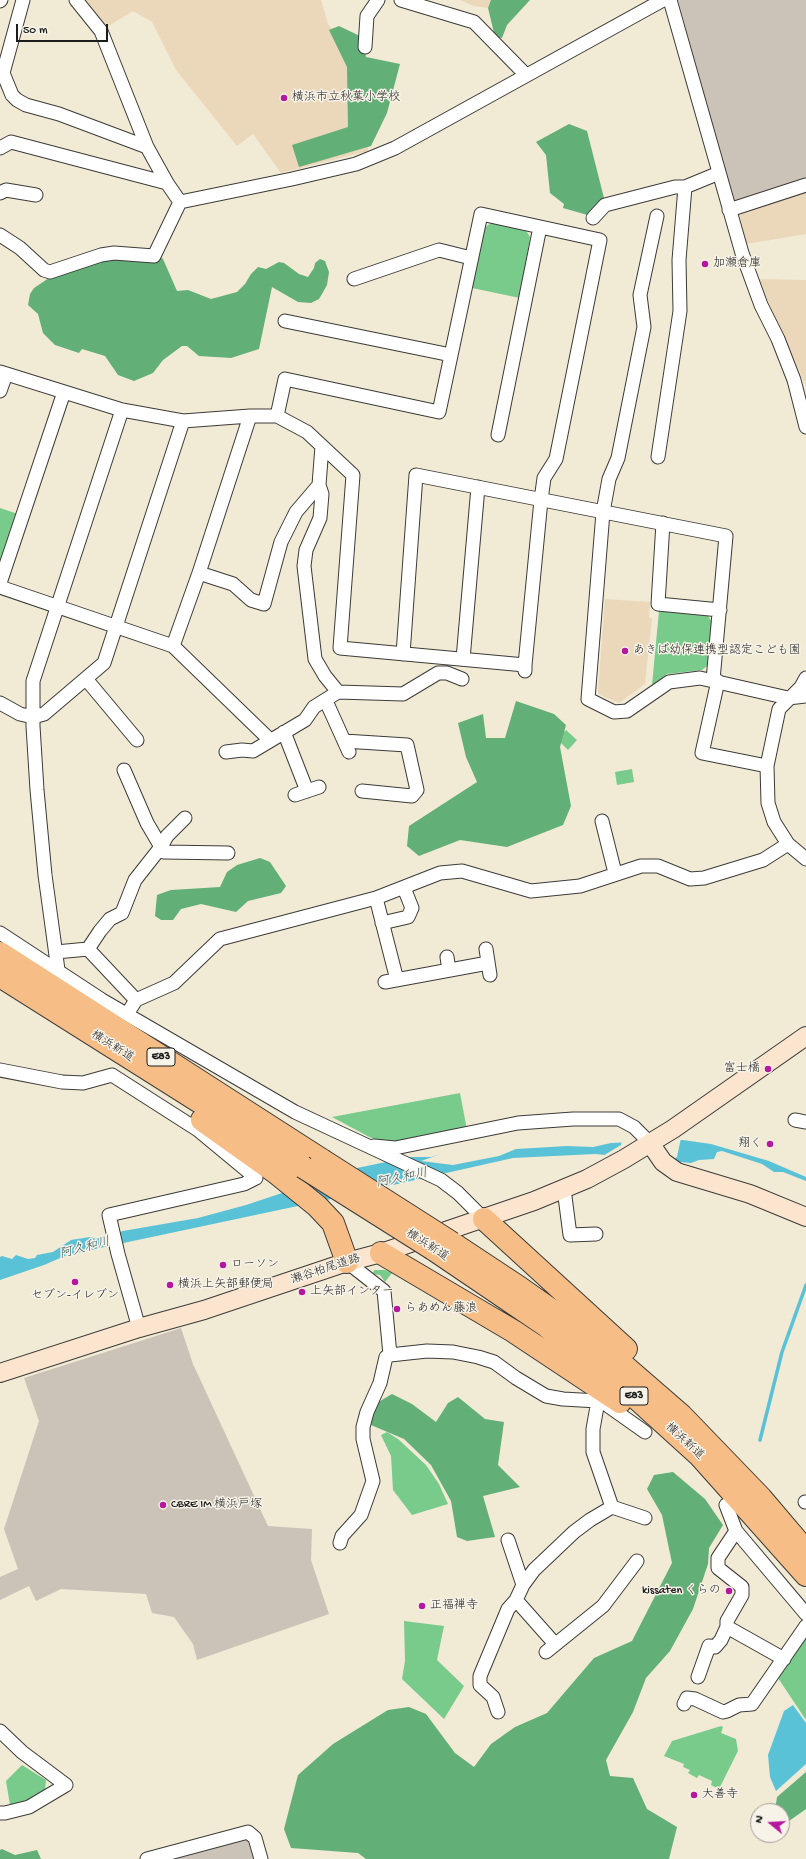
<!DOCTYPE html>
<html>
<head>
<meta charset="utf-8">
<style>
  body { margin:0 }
  #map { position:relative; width:806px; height:1859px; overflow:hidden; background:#f1ead5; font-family:"Gochi Hand",sans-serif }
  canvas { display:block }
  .north { position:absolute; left:750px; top:1803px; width:40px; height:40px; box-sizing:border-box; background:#f7f3e8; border:1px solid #9f9d96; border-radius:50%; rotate:288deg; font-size:11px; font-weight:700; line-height:16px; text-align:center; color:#1c1c1c }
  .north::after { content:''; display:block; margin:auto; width:14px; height:18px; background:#b5179e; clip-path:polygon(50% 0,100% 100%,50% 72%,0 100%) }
  .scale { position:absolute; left:16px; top:24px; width:92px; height:18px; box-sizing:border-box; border:2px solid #1c1c1c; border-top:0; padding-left:5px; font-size:12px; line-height:14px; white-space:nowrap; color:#1c1c1c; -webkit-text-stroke:3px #f7f3e8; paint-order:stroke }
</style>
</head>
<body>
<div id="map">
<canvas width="806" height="1859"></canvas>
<div class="north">N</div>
<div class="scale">50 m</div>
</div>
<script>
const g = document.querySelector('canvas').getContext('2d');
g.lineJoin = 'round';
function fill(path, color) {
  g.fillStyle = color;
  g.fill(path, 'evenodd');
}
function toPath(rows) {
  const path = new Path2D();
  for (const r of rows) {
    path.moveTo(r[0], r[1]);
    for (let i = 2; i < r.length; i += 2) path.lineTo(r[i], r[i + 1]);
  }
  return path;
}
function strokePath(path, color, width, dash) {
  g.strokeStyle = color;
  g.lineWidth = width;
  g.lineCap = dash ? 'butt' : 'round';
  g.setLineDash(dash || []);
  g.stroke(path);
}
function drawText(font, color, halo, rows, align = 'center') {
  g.font = font + ' "Gochi Hand","Klee One",sans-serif';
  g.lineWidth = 3;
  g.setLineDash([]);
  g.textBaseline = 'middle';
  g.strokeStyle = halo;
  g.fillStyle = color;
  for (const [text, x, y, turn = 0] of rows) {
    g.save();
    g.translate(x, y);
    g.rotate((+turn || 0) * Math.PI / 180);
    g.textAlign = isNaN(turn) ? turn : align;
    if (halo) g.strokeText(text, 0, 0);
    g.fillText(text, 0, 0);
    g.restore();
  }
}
fill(toPath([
  [81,0,321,0,328,24,359,61,369,127,368,151,281,173,253,134,237,146,176,70,152,22,133,11,105,28],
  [460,0,491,0,488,8,474,6],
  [806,189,806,234,746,244,739,211],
  [758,279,806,280,806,387,803,379],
  [605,599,650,602,649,618,652,618,645,684,619,703,600,695,598,692]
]), '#ebd8ba');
fill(toPath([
  [678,0,806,0,806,181,734,204],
  [181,1328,193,1364,268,1526,312,1529,311,1560,329,1614,197,1660,193,1644,174,1617,152,1613,146,1594,61,1589,36,1601,29,1586,0,1600,0,1577,18,1569,4,1529,39,1421,24,1378],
  [243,1837,252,1843,256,1859,160,1859]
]), '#cbc3b8');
fill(toPath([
  [491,223,525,229,530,237,520,298,472,288,484,228],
  [0,508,18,514,0,564],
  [659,611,708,616,712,622,707,666,702,670,667,674,652,685],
  [566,730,577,740,568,750,557,739],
  [632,769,634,782,617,785,615,772],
  [460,1093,467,1130,393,1143,373,1139,332,1117],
  [374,1270,385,1270,392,1273,385,1282,380,1275,373,1274],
  [387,1432,398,1439,426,1465,439,1484,448,1504,412,1515,393,1490,391,1456,381,1435],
  [404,1621,444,1626,437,1660,464,1686,444,1719,402,1679,405,1661],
  [806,1636,806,1720,778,1678],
  [721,1726,723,1727,721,1733,736,1739,738,1751,719,1789,711,1785,712,1781,699,1775,697,1778,688,1773,690,1770,683,1767,684,1764,664,1756,672,1741],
  [22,1765,46,1780,45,1790,27,1802,16,1806,10,1805,6,1781]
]), '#79cb8c');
fill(toPath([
  [491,0,530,0,507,25,502,38,495,37,488,8],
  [339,26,362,37,366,57,400,64,387,113,371,146,299,167,292,145,348,127,347,67,329,30],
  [569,124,587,131,605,202,591,216,563,208,564,204,550,193,546,155,536,142],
  [159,255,163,259,177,291,188,290,211,299,237,292,245,284,251,274,258,267,266,269,279,262,284,263,299,274,308,277,314,268,315,263,320,259,325,261,329,272,327,285,322,294,319,299,311,303,298,302,272,287,259,349,231,358,199,356,187,346,182,346,163,360,153,373,134,381,118,375,105,356,82,349,79,353,55,345,43,333,38,314,28,305,30,294,34,288,58,272,101,257],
  [516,701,554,714,566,725,560,747,571,806,563,825,507,847,460,840,419,856,407,846,409,826,477,782,466,757,458,723,483,714,486,738,505,738],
  [260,858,270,862,286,886,281,893,248,901,236,912,201,904,181,909,173,920,161,920,155,916,157,895,171,890,220,887,227,872,237,865],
  [392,1394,412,1404,436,1422,448,1403,458,1397,485,1419,504,1422,498,1465,520,1487,483,1496,495,1537,467,1541,457,1537,451,1501,431,1465,404,1439,371,1425,375,1404],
  [673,1472,705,1499,723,1525,709,1548,708,1564,693,1609,670,1651,646,1678,633,1712,606,1760,610,1776,633,1778,647,1809,677,1827,669,1859,366,1859,358,1853,291,1848,284,1829,298,1775,333,1744,388,1710,409,1707,426,1714,455,1753,474,1767,491,1744,515,1727,547,1713,594,1658,632,1641,672,1563,662,1515,647,1489,654,1475],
  [806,1772,806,1809,782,1826,782,1811,775,1811,777,1797],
  [2,1849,15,1855,37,1850,41,1859,0,1859,0,1850]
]), '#62af78');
fill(toPath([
  [683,1140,711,1144,769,1161,806,1177,806,1181,783,1172,774,1172,762,1164,722,1151,717,1152,714,1159,699,1160,691,1163,595,1154,513,1158,326,1200,67,1255,44,1265,0,1280,0,1257,2,1256,12,1259,16,1255,28,1259,35,1258,37,1255,53,1252,71,1240,90,1237,96,1239,123,1231,198,1218,246,1205,357,1168,410,1157,431,1157,441,1154,421,1161,453,1165,499,1156,516,1149,567,1146,593,1147,611,1143],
  [793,1705,806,1723,806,1764,776,1791,770,1777,768,1755,784,1711]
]), '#5ac2d7');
fill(toPath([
  [681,1138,677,1157,670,1163,601,1157,621,1145,622,1141]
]), '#f1ead5');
strokePath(toPath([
  [760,1440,782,1352,806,1285]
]), '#5ac2d7', 3.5);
const street = toPath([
  [23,0,3,73,12,95,17,100,26,105,59,114,147,147],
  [76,0,101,31,147,147,167,183],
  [401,0,474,22,526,75],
  [670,0,742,253,761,305,778,339,794,380,806,427],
  [0,1,1,0],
  [365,47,367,16,378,0],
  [0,148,11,142,167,183,180,202,292,179,356,164,395,148,663,0],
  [0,193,6,190,36,195],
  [729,210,806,185],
  [657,216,640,295,644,327,618,458,609,479,603,512,588,699,614,712,627,711,669,682,700,678,788,698,806,696],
  [593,218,605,205,675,187,685,187],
  [0,235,20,248,44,270,50,272,101,255,114,253,154,256,180,202],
  [354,279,439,250,471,258],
  [285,321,451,355],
  [0,372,122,410,183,421,250,416,277,416,307,432,353,475,340,648,525,665,525,671],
  [0,391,6,374],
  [250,416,199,573,173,646,270,740],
  [277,416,285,379,439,412,481,214,600,240,556,459,544,478,541,500,525,665],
  [498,435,540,227],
  [322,446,319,485,322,494,320,518,306,550,304,566,315,659,325,676,338,692],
  [658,457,680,311,679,260,685,187,719,173],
  [663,523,658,604,720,610],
  [199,573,233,584,251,600,264,604,281,542,296,512,319,485],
  [0,583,64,392],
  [0,587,173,646],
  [403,654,416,475,726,536,713,680],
  [463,659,478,487],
  [806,678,801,687,779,709,767,766,768,803,774,822,788,844,806,859],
  [86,679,137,740],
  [718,681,702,753,767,766],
  [326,701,349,752],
  [0,703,20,714,33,717,44,714,104,663,183,421],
  [284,732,307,791],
  [344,741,407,745,417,790,412,796,362,791],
  [226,752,242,750,253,751,305,720,314,707,338,692,403,694,438,673,447,673,462,679],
  [124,770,147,823,164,852,228,853],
  [295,795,319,787],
  [602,821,615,873],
  [376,898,397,980],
  [382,923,408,917,412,908,404,888],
  [0,933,102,1000,295,1112,441,1180,458,1193,484,1219],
  [88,949,136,1000],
  [486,949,490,975],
  [56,952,88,949,100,931,110,919,122,913,135,880,161,847,167,836,185,818],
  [447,957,449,970],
  [58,970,45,875,37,790,33,726,33,681,122,410],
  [385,982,488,963],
  [127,1014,136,1000,174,983,220,939,376,898,440,873,462,871,531,891,580,886,641,866,658,866,690,879,704,878,763,860,788,844],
  [0,1070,62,1082,83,1083,112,1075,198,1130,256,1178,244,1184,109,1215,118,1254,139,1328],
  [795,1120,806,1122],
  [374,1146,395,1148,518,1123,573,1119,619,1119,634,1127,650,1143],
  [564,1189,570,1235,596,1234],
  [390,1355,427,1351,453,1352,478,1357,494,1362,516,1378,546,1396,563,1399,598,1401,593,1429,593,1452,612,1507,590,1520,574,1532,534,1570,523,1585,516,1600,508,1609,480,1676,480,1685,493,1697,498,1712],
  [604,1403,645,1432],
  [805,1502,806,1502],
  [726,1505,736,1531,806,1614],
  [612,1507,645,1518],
  [508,1540,523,1585],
  [340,1543,342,1536,361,1515,373,1481,363,1439,363,1427,367,1412,380,1383,386,1357,390,1355,384,1291,347,1262],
  [516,1600,555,1644],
  [727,1627,784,1659],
  [546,1652,603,1606,637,1561],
  [698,1677,709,1646,715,1647,721,1640,727,1627,727,1621,742,1595,742,1587,718,1568,718,1558,736,1531],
  [684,1704,687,1698,695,1699,723,1712,727,1711,739,1705,752,1704,806,1626],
  [0,1731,22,1752,66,1785,29,1807,5,1813,0,1813],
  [147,1859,248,1832,255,1838,261,1859]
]);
const secondary = toPath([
  [650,1143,663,1162,677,1172,750,1194,806,1217],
  [0,1373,139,1328,204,1310,347,1262,381,1253,534,1201,587,1179,624,1159,673,1129,806,1036]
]);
const highway = toPath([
  [0,953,322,1160],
  [0,976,303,1167],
  [202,1120,275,1172,317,1206,333,1223,347,1262],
  [484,1219,626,1349],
  [452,1243,520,1288,598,1343,681,1415,761,1498,806,1551],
  [433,1249,545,1325,634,1396,699,1455,806,1575],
  [381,1253,513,1331,620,1402]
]);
strokePath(street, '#3c3b38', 15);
strokePath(secondary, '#3c3b38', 20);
strokePath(highway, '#3c3b38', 24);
strokePath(street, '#fff', 13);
strokePath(secondary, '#fbe5cf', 18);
strokePath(highway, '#f6be86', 22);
const highwayBridge = toPath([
  [322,1160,452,1243],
  [303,1167,433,1249]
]);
strokePath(highwayBridge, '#3c3b38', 24, []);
strokePath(highwayBridge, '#f6be86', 22);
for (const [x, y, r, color] of [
  [284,98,4,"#b5179e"],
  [705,264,4,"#b5179e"],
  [625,651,4,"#b5179e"],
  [768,1069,4,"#b5179e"],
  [770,1144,4,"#b5179e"],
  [223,1265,4,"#b5179e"],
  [75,1282,4,"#b5179e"],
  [170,1285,4,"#b5179e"],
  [302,1292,4,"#b5179e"],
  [397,1309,4,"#b5179e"],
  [163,1505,4,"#b5179e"],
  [729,1591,4,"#b5179e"],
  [422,1606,4,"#b5179e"],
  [694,1795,4,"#b5179e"]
]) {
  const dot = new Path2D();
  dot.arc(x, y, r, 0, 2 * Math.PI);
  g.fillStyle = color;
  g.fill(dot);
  strokePath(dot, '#f7f3e8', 1.5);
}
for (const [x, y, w] of [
  [161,1057,28],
  [634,1396,28]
]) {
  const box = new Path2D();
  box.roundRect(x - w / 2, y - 9, w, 18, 3);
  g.fillStyle = '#f7f3e8';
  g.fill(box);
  strokePath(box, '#1c1c1c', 1);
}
drawText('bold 11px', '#1c1c1c', null, [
  ["E83",161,1057],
  ["E83",634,1396]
]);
drawText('12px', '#1c1c1c', '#f7f3e8', [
  ["横浜市立秋葉小学校",292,98],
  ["加瀬倉庫",713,264],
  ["あきば幼保連携型認定こども園",633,651],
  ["富士橋",760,1069,"right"],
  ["翔く",762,1144,"right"],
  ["ローソン",231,1265],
  ["横浜上矢部郵便局",178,1285],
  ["上矢部インター",310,1292],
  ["セブン-イレブン",75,1296,"center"],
  ["らあめん藤浪",405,1309],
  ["CBRE IM 横浜戸塚",171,1505],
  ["kissaten くらの",721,1591,"right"],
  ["正福禅寺",430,1606],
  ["大善寺",702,1795]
], 'left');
drawText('12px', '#1c1c1c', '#f7f3e8', [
  ["横浜新道",112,1047,32],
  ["横浜新道",427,1246,33],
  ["瀬谷柏尾道路",326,1270,-18],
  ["横浜新道",684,1442,43]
]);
drawText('italic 13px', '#32565d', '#f7f3e8', [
  ["阿久和川",402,1179,-12],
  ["阿久和川",85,1249,-15]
]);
</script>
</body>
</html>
